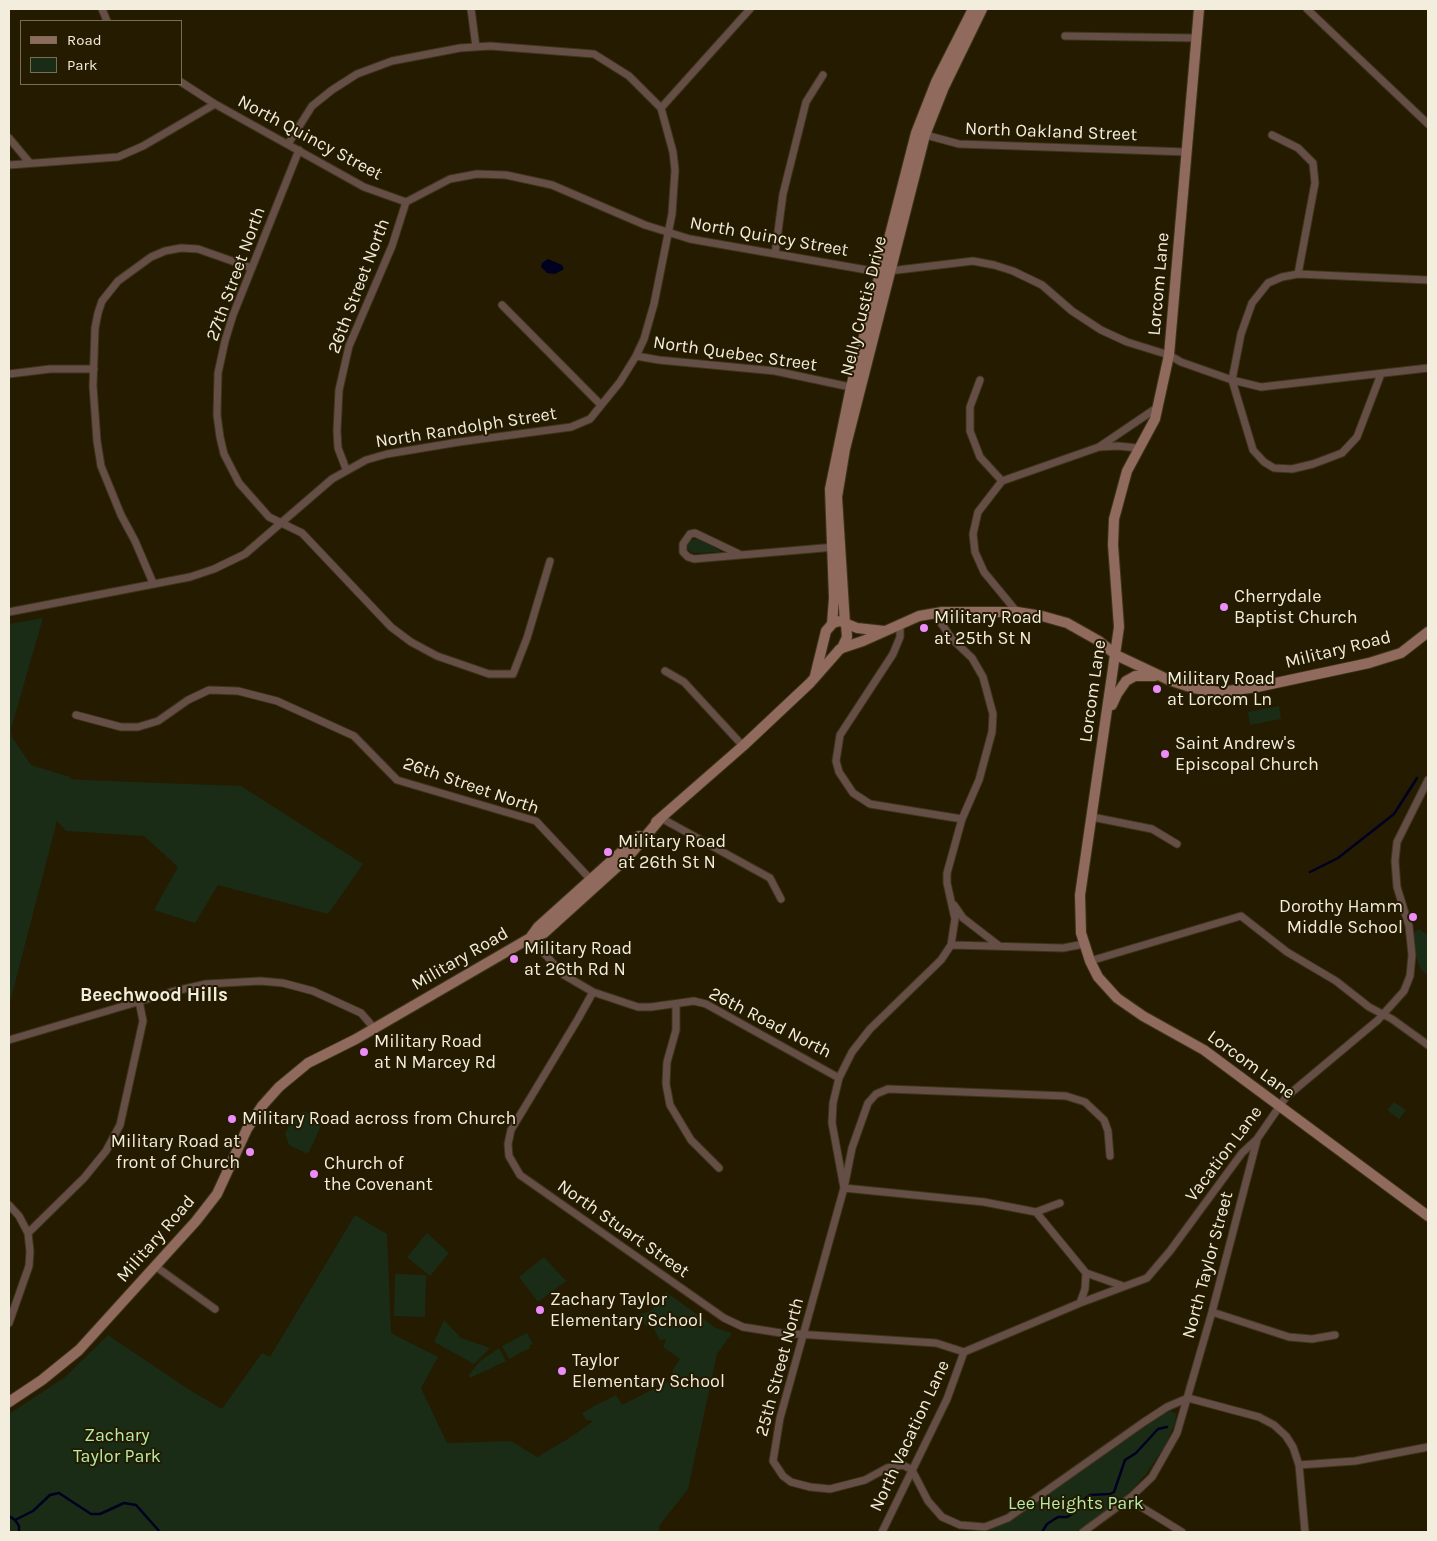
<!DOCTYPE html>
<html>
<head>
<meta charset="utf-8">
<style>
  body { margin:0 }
  #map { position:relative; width:1437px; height:1541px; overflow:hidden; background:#241b00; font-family:Karla,sans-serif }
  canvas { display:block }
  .frame { position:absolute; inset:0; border:10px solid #f2eddc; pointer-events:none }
  .legend { position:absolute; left:20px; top:20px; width:162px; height:65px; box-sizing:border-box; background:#241b00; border:1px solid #766f58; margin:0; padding:6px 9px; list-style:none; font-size:15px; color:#f2eddc }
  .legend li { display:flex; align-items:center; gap:10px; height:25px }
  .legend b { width:25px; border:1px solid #766f58 }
</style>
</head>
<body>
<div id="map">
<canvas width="1437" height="1541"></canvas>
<div class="frame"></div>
<ul class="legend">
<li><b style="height:6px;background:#8f6a5d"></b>Road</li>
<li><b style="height:14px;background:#1a2c16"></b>Park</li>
</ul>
</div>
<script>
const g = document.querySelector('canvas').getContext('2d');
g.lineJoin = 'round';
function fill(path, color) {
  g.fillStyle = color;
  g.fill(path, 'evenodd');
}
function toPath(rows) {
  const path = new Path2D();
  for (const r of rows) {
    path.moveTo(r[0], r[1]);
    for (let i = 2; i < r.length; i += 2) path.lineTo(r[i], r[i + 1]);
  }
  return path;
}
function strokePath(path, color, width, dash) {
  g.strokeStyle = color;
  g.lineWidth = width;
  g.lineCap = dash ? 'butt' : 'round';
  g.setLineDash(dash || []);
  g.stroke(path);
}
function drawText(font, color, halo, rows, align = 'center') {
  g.font = font + ' Karla,sans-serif';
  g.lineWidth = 4;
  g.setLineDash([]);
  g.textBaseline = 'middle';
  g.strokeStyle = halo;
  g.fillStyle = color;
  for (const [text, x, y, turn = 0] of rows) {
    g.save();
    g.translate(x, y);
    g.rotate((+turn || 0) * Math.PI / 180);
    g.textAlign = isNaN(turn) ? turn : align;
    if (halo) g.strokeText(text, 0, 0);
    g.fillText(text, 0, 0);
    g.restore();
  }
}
fill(toPath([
  [698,539,719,550,720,552,692,553,688,549,687,544,691,540],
  [43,618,11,729,12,737,31,765,70,777,70,779,83,780,241,786,363,864,328,914,218,885,195,923,154,910,178,867,144,836,66,831,57,821,9,1006,9,624],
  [1279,706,1281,719,1250,725,1248,712],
  [1419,929,1428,935,1428,975,1421,970,1417,960,1413,933],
  [1394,1102,1406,1110,1399,1119,1387,1110],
  [304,1111,318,1118,321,1126,309,1152,306,1153,289,1145,285,1134,292,1120],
  [355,1215,387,1234,391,1333,438,1357,421,1388,447,1443,511,1441,537,1457,571,1437,593,1421,586,1420,582,1413,594,1406,616,1395,622,1405,675,1378,672,1371,680,1359,663,1347,666,1339,660,1340,651,1324,646,1326,640,1314,651,1311,666,1292,716,1328,732,1333,717,1354,688,1489,659,1526,659,1532,9,1532,9,1414,65,1377,108,1335,188,1389,222,1409,262,1353,270,1357],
  [427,1233,449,1253,430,1276,407,1257],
  [544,1257,566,1281,538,1302,519,1277],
  [395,1274,426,1275,425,1317,394,1316],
  [444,1320,461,1338,490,1348,474,1364,434,1342],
  [527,1333,533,1344,529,1346,530,1348,509,1359,502,1346],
  [499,1348,506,1361,470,1378,469,1375,479,1362],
  [1169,1410,1176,1414,1175,1423,1165,1446,1146,1474,1126,1496,1076,1532,979,1532,993,1529,1011,1521]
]), '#1a2c16');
fill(toPath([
  [548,259,562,265,564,269,555,274,547,273,541,267,542,263]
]), '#000121');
strokePath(toPath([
  [1310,872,1338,858,1394,814,1417,778],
  [9,1516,15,1520,19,1526,19,1532],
  [15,1520,33,1511,50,1495,59,1493,91,1514,100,1514,124,1503,136,1505,160,1532],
  [1042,1532,1047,1524,1058,1517,1067,1517,1074,1513,1083,1500,1090,1495,1110,1494,1114,1492,1125,1460,1136,1453,1158,1429,1167,1427]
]), '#000121', 2.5);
const street = toPath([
  [102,9,107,21],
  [471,9,476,47],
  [1307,9,1428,124],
  [1065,36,1197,38],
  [181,82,215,104,364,187,406,202,450,179,477,174,506,175,552,185,645,225,690,239,867,270,889,271,973,261,994,265,1013,271,1042,285,1072,311,1101,330,1127,342,1169,355,1181,362,1232,380,1261,387,1428,368],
  [922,134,959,144,1187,152],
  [1272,135,1298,148,1313,163,1315,183,1298,274],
  [9,138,29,162],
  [288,144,312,106,332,90,357,74,392,61,460,48,490,46,594,54,629,76,661,108],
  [299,150,233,315,225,341,218,373,217,415,220,437,224,454,239,483,269,517,302,533,391,627,411,642,437,656,489,674,513,674,527,638,550,561],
  [9,165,118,157,143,146,215,104],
  [775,254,783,194,806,102,823,75],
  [502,305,601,405],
  [636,356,659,360,775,371,855,388],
  [9,374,50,369,94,369],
  [1381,374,1357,437,1342,453,1313,464,1292,469,1274,468,1264,462,1253,450,1232,380,1241,334,1252,303,1268,283,1282,277,1298,274,1428,280],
  [980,380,970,407,970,431,980,457,1002,481],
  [1099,447,1118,446,1138,448],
  [346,469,338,448,337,431,339,390,349,346,392,246,406,202],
  [1002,481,1099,447,1158,407],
  [1002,481,978,512,973,534,975,552,984,572,1017,612],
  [739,554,695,533,690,534,683,544,683,552,688,557,694,559,835,547],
  [153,583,135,541,121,515,101,466,97,441,93,386,95,328,98,313,102,301,118,281,151,257,165,251,181,248,198,249,252,268],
  [9,612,190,577,214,569,245,554,332,479,366,460,387,454,459,442,571,427,590,419,620,382,636,356,644,339,654,304,672,214,675,170,673,152,661,108,750,9],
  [934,613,952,639,972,658,983,677,993,714,992,732,979,780,962,819,947,873,947,883,955,919,951,945,941,960,870,1029,852,1052,839,1078,833,1103,832,1123,844,1188,984,1202,1036,1212,1060,1203],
  [900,623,900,637,893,654,840,735,836,761,839,772,853,793,870,804,962,819],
  [665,671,684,682,743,746],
  [76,715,121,727,138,727,158,721,188,700,209,690,238,691,277,701,354,736,397,780,536,821,593,882],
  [1092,817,1152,829,1177,844],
  [661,818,770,878,781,899],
  [954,905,963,918,998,945],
  [530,938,564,975,593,992,638,1007,651,1007,694,1001,706,1004,839,1078],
  [951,945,1063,948,1084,944],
  [1090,961,1241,916,1287,952,1336,981,1369,1007,1392,1019,1428,1045],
  [593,992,578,1019,511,1130,508,1144,509,1156,520,1175,724,1318,743,1327,781,1333,936,1343,964,1352],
  [676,1005,676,1030,667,1062,666,1084,670,1105,691,1140,719,1168],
  [9,1040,171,992,206,984,260,981,283,983,313,991,361,1013,374,1028],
  [1110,1156,1108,1131,1104,1120,1085,1102,1066,1096,888,1089,876,1094,868,1103,852,1148,844,1188,780,1418,773,1461,783,1476,791,1482,810,1487,830,1489,865,1480,887,1468,903,1465,912,1470,928,1501,942,1517,960,1525,985,1527,1008,1518,1144,1422,1167,1407,1188,1398,1259,1417,1274,1425,1286,1436,1293,1447,1299,1465,1305,1532],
  [9,1205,19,1216,28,1233,30,1251,29,1266,9,1323],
  [1036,1212,1086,1273,1123,1286],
  [28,1233,84,1178,106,1151,120,1125,143,1021,139,1001],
  [155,1266,215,1309],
  [1080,1303,1085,1289,1086,1273],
  [1212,1312,1289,1337,1312,1339,1335,1335],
  [964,1352,1080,1303,1147,1278,1170,1251,1242,1153,1257,1139,1286,1097,1378,1020,1404,991,1410,976,1412,955,1409,926,1397,887,1395,861,1397,842,1428,780],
  [1299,1465,1355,1461,1428,1447],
  [1131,1497,1138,1505,1182,1532],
  [882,1532,947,1399,964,1352],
  [1083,1532,1131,1497,1152,1477,1177,1433,1212,1312,1257,1140]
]);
const secondary = toPath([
  [1199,9,1169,355,1155,419,1127,471,1114,519,1113,545,1119,627,1080,895,1081,933,1090,961,1098,977,1117,998,1143,1016,1204,1050,1428,1216],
  [832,624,834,598,830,489,851,387,916,133,936,82,973,9],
  [845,624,837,497,845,449,925,135,944,87,982,9],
  [842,648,863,641,919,616,942,612,1017,612,1042,616,1067,623,1099,641,1116,655,1169,680,1193,688,1220,692,1257,687,1369,663,1401,653,1428,632],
  [839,650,842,648,847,637,846,624],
  [815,676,826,631,833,623,840,621,857,628,884,631],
  [1112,705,1117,694,1126,681,1135,676,1155,676],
  [656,822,743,746,810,683,840,649],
  [530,938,538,927,639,836],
  [9,1402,42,1380,79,1350,196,1221,217,1194,247,1129,262,1106,279,1087,308,1063,356,1039,530,938,544,933,628,857,661,818]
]);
strokePath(street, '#3d341a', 9);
strokePath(secondary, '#3d341a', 12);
strokePath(street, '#654e46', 7);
strokePath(secondary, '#8f6a5d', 10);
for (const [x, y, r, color] of [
  [1224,607,5,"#ec8cfa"],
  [924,628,5,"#ec8cfa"],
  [1157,689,5,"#ec8cfa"],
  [1165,754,5,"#ec8cfa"],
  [608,852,5,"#ec8cfa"],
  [1413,917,5,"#ec8cfa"],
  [514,959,5,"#ec8cfa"],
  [364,1052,5,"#ec8cfa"],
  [232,1119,5,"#ec8cfa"],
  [250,1152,5,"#ec8cfa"],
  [314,1174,5,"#ec8cfa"],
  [540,1310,5,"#ec8cfa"],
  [562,1371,5,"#ec8cfa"]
]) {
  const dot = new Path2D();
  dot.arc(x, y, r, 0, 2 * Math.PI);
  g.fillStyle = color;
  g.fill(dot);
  strokePath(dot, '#241b00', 2);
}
drawText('18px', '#f2eddc', '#241b00', [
  ["North Oakland Street",1051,132,2],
  ["North Quincy Street",310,138,28],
  ["North Quincy Street",769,237,10],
  ["27th Street North",236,274,-70],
  ["Lorcom Lane",1159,284,-85],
  ["26th Street North",359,286,-69],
  ["Nelly Custis Drive",864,306,-76],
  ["North Quebec Street",735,354,8],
  ["North Randolph Street",466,428,-9],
  ["Military Road",1338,650,-14],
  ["Lorcom Lane",1093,691,-82],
  ["26th Street North",471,786,19],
  ["Military Road",460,959,-30],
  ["26th Road North",770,1023,27],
  ["Lorcom Lane",1251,1065,36],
  ["Vacation Lane",1224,1154,-53],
  ["North Stuart Street",623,1229,35],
  ["Military Road",156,1239,-49],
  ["North Taylor Street",1208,1265,-75],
  ["25th Street North",780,1367,-75],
  ["North Vacation Lane",910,1436,-65]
]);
drawText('18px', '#f2eddc', '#241b00', [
  ["Cherrydale",1234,597],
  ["Baptist Church",1234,618],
  ["Military Road",934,618],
  ["at 25th St N",934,639],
  ["Military Road",1167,679],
  ["at Lorcom Ln",1167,700],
  ["Saint Andrew's",1175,744],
  ["Episcopal Church",1175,765],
  ["Military Road",618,842],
  ["at 26th St N",618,863],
  ["Dorothy Hamm",1403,907,"right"],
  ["Middle School",1403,928,"right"],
  ["Military Road",524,949],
  ["at 26th Rd N",524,970],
  ["Military Road",374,1042],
  ["at N Marcey Rd",374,1063],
  ["Military Road across from Church",242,1119],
  ["Military Road at",240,1142,"right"],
  ["front of Church",240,1163,"right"],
  ["Church of",324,1164],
  ["the Covenant",324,1185],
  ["Zachary Taylor",550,1300],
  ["Elementary School",550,1321],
  ["Taylor",572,1361],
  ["Elementary School",572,1382]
], 'left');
drawText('18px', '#b4eca9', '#241b00', [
  ["Zachary",117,1436],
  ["Taylor Park",117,1457],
  ["Lee Heights Park",1076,1504]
]);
drawText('bold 19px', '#f2eddc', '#241b00', [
  ["Beechwood Hills",154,996]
]);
</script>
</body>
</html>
